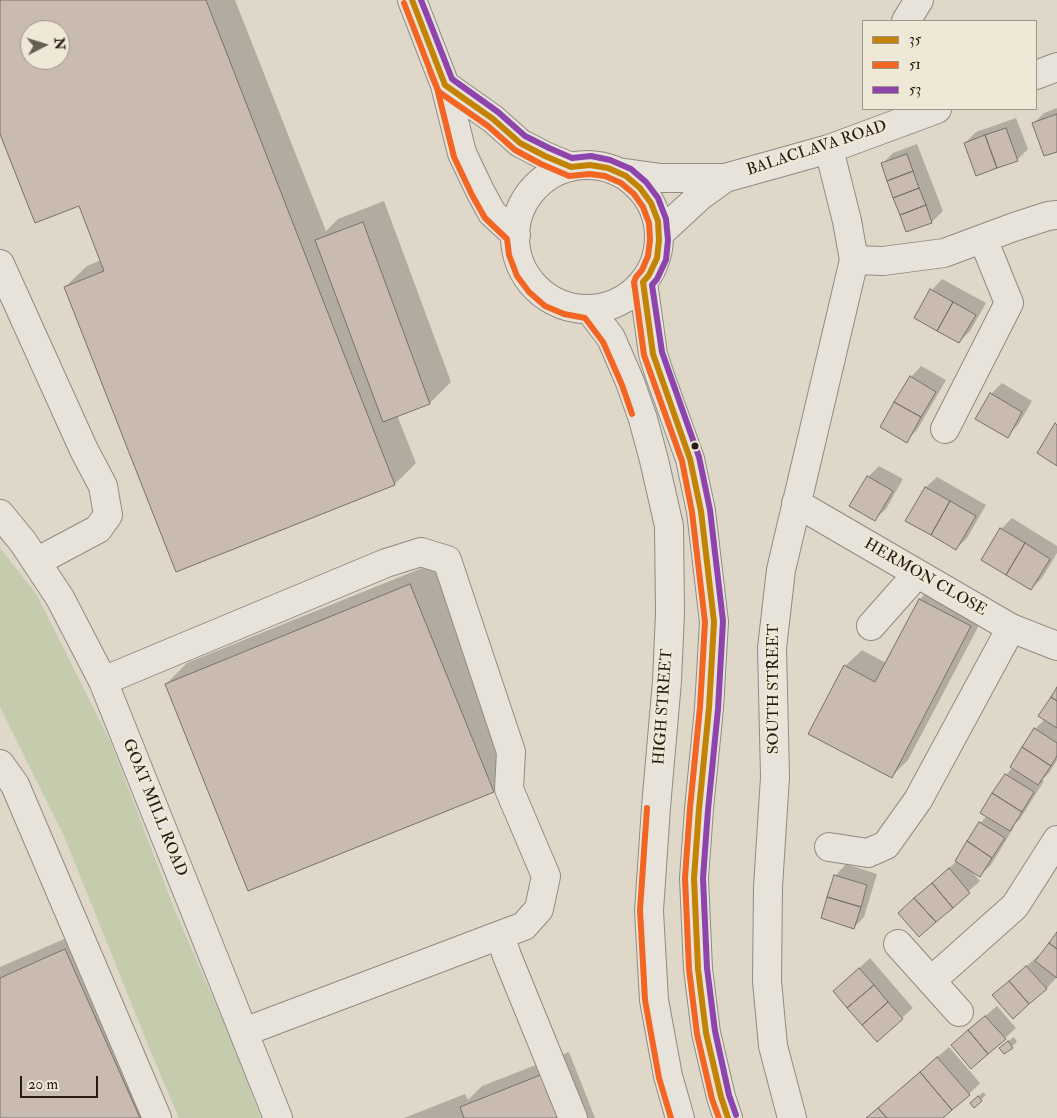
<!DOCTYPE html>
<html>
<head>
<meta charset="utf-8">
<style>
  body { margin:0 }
  #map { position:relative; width:1057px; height:1118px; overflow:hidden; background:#dfd8c9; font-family:"IM FELL Double Pica",serif }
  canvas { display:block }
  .legend { position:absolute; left:862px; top:20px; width:175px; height:90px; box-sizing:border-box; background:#f0e8d6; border:1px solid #9f9688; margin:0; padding:6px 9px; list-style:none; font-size:15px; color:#261c14 }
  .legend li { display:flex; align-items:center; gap:10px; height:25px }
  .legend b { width:25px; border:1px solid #9f9688 }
  .north { position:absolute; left:20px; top:20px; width:50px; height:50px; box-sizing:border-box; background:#f0e8d6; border:1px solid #9f9688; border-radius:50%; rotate:85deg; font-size:14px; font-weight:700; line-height:20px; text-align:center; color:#261c14 }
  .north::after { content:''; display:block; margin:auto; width:18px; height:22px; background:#675e53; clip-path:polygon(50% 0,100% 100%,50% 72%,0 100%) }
  .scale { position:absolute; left:20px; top:1076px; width:78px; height:22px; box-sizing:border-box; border:2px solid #261c14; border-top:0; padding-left:6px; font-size:15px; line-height:18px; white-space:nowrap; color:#261c14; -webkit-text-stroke:4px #f0e8d6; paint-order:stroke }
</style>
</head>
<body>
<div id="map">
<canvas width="1057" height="1118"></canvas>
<ul class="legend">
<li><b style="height:6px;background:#c38405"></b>35</li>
<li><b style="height:6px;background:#f26522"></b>51</li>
<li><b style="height:6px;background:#8e44ad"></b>53</li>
</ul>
<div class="north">N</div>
<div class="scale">20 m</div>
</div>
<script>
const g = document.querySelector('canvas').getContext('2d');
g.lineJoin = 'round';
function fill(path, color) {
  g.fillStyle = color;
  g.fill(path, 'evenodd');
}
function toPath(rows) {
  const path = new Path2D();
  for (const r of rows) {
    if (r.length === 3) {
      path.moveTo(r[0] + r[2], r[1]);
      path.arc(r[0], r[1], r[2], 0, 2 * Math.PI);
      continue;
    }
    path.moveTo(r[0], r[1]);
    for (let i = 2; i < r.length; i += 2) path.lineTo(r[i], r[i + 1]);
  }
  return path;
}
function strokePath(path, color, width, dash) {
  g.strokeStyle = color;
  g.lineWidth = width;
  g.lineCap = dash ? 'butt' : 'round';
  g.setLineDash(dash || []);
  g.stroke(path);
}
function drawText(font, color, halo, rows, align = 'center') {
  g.font = font + ' "IM FELL Double Pica",serif';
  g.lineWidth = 4.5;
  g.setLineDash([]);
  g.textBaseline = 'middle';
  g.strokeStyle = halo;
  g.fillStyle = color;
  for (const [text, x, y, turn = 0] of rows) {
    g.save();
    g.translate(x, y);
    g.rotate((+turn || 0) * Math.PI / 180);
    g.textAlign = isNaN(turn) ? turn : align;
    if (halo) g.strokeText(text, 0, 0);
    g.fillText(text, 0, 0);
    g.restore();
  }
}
fill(toPath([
  [0,548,37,595,111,743,174,908,228,1033,261,1118,179,1118,150,1050,64,836,0,707]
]), '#c5ccae');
fill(toPath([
  [0,0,235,0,326,231,338,219,384,201,451,382,430,403,397,415,416,463,395,484,176,570,65,287,87,266,101,260,79,205,0,130],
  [30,30,60,30,60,60,30,60],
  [1057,108,1057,150,1034,123,1044,113],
  [1016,118,1028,149,1017,160,965,143,976,132],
  [917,144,943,211,932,222,907,231,882,164,893,153],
  [942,279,986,303,970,331,959,342,932,290],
  [921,366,946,380,917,430,906,441,911,377],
  [1002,383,1032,401,1018,425,1007,436,991,394],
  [879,466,903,479,886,509,875,519,868,477],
  [937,477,986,505,967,538,956,549,926,487],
  [1012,518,1057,546,1057,553,1042,578,1031,589,1001,529],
  [432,564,514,770,493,791,166,684,187,663],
  [936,583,987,610,908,760,892,776,845,666,862,650,886,663,920,599],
  [1057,689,1057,760,1049,773,1042,780,1044,781,1020,819,1013,826,1014,827,991,865,980,875,970,870,980,881,919,935,910,902,957,861,980,823,987,816,1006,775,1013,767,1035,729,1045,719],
  [846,864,877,874,864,917,854,927,822,918,836,875],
  [87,929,171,1118,0,1118,0,967],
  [1057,934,1057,977,1046,989,994,995,1038,956,1039,957],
  [870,958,913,1008,877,1040,835,991],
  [997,1006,1016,1028,1005,1038,963,1035],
  [1014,1037,1017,1042,1005,1052,1006,1043],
  [949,1047,980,1083,969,1094,941,1118,866,1118],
  [569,1052,595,1118,404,1118,465,1094,468,1100,482,1086],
  [983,1092,986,1095,981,1100,977,1098]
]), '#0003');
const building = toPath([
  [0,0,206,0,395,485,176,572,64,287,104,271,79,206,35,223,0,134,0,0],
  [30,30,60,30,60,60,30,60,30,30],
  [1057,114,1057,152,1044,156,1032,123,1057,114],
  [1006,128,1018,161,997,168,985,135,1006,128],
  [985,135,997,168,976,176,964,143,985,135],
  [907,154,913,171,887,181,881,163,907,154],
  [913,171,919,188,893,198,887,181,913,171],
  [919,188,926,205,900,215,893,198,919,188],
  [926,205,932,223,906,232,900,215,926,205],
  [363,222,430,404,383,422,315,240,363,222],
  [930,289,953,302,937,331,914,318,930,289],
  [953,302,976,315,959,343,937,331,953,302],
  [910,376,936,392,921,417,894,402,910,376],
  [990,393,1022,412,1008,438,975,419,990,393],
  [894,402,921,417,907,443,880,427,894,402],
  [1055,423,1057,425,1057,466,1037,453,1055,423],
  [867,476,893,491,875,521,849,506,867,476],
  [925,487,950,501,931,535,905,521,925,487],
  [950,501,976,516,956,550,931,535,950,501],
  [1000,528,1025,543,1006,575,981,560,1000,528],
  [1025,543,1050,559,1031,590,1006,575,1025,543],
  [410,584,494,792,248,891,165,684,410,584],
  [919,599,971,626,892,778,808,734,844,665,875,682,919,599],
  [1057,687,1057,701,1051,697,1057,687],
  [1051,697,1057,701,1057,728,1038,716,1051,697],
  [1034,728,1057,743,1057,756,1051,766,1022,747,1034,728],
  [1022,747,1051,766,1038,785,1010,767,1022,747],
  [1005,774,1034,792,1022,812,992,793,1005,774],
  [992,793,1022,812,1010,831,980,813,992,793],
  [979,822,1005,838,992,858,967,841,979,822],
  [967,841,992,858,980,877,955,861,967,841],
  [949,868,970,893,953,908,932,883,949,868],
  [834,875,867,885,861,907,827,897,834,875],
  [932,883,953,908,936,922,914,898,932,883],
  [827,897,861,907,854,929,821,918,827,897],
  [914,898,936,922,919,937,898,913,914,898],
  [1057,932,1057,949,1049,943,1057,932],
  [1049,943,1057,949,1057,978,1035,961,1049,943],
  [65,949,140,1118,0,1118,0,978,65,949],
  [1026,966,1047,989,1029,1004,1009,981,1026,966],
  [859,968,874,985,847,1008,833,991,859,968],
  [1009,981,1029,1004,1013,1019,992,995,1009,981],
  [874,985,888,1002,862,1025,847,1008,874,985],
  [888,1002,903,1019,877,1042,862,1025,888,1002],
  [985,1016,1006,1039,988,1054,968,1030,985,1016],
  [968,1030,988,1054,971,1069,951,1045,968,1030],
  [1008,1041,1013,1048,1004,1054,999,1048,1008,1041],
  [937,1057,970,1095,952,1110,920,1072,937,1057],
  [548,1072,565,1118,464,1118,460,1107,548,1072],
  [920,1072,952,1110,943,1118,887,1118,878,1108,920,1072],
  [978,1096,982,1101,974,1108,970,1103,978,1096],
  [878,1108,887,1118,866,1118,878,1108]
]);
fill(building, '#cabbb1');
strokePath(building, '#767169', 1);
const minor = toPath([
  [412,0,445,85,462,153,480,191,492,213,516,235],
  [906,21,919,0],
  [1036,75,1057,67],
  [445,85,493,119,520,143,545,156,571,167],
  [587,237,72],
  [618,172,661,178,725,178,829,149,937,109],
  [659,234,699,197,725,178],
  [854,260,883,261,944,253,1014,227,1048,216,1057,215],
  [0,264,84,450,103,486,108,515,98,529,36,562],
  [643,282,653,354,659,373,690,459,701,511,714,622,709,708,699,809,694,878,698,969,706,1033,721,1097,728,1118],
  [589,309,611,338,630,382,643,419,654,460,669,526,670,613,667,681,656,807,649,911,654,1000,668,1076,680,1118],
  [945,429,1009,303,983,239],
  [796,503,1011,628,1057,646],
  [0,514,23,542,60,598,103,681,278,1118],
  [871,626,917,574],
  [103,681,386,563,421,552,447,560,511,752,509,789,546,876,539,909,524,926,244,1032],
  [0,764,15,785,157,1118],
  [829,847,868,853,886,845,918,800,1011,628],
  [500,935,507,956,573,1118],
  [898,944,959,1012],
  [931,981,1015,906,1057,840],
  [792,1118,773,1046,767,981,768,887,775,777,772,648,781,570,854,260,847,221,829,149]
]);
strokePath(minor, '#908a81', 30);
strokePath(minor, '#e7e3db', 28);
strokePath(toPath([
  [412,0,445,85,493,119,520,143,545,156,571,167,590,165,608,168,626,176,640,188,651,203,658,221,659,240,657,258,649,275,643,282],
  [643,282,653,354,690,459,701,511,714,622,709,708,699,809,694,878,698,969,706,1033,721,1097,728,1118]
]), '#c38405', 6);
strokePath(toPath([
  [404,3,437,88,439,92,488,126,515,150,541,164,569,176,590,174,605,176,621,183,634,194,643,207,649,223,650,240,648,256,642,270,636,277,634,282,644,355,682,461,692,512,705,622,700,707,690,808,685,878,689,969,697,1034,712,1099,719,1118],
  [430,71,437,88,454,157,472,195,485,218,507,239,509,255,517,276,529,292,545,306,564,314,585,318,603,342,622,385,632,414],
  [647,808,640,910,645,1000,659,1078,671,1118]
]), '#f26522', 6);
strokePath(toPath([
  [421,0,452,79,498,112,525,136,549,148,572,158,591,156,610,160,631,169,646,182,658,198,666,219,668,240,666,260,657,279,652,285,662,352,699,457,710,510,723,621,718,709,708,810,703,878,707,968,715,1031,729,1095,736,1115]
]), '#8e44ad', 6);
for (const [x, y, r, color] of [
  [695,446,4.5,"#261c14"]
]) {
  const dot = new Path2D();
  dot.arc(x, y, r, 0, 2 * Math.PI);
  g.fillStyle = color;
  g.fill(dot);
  strokePath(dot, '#f0e8d6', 2);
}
drawText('16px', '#261c14', '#f0e8d6', [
  ["BALACLAVA ROAD",817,149,-18],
  ["HERMON CLOSE",925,578,30],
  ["SOUTH STREET",775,689,-90],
  ["HIGH STREET",664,707,-86],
  ["GOAT MILL ROAD",154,808,68]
]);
</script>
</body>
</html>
